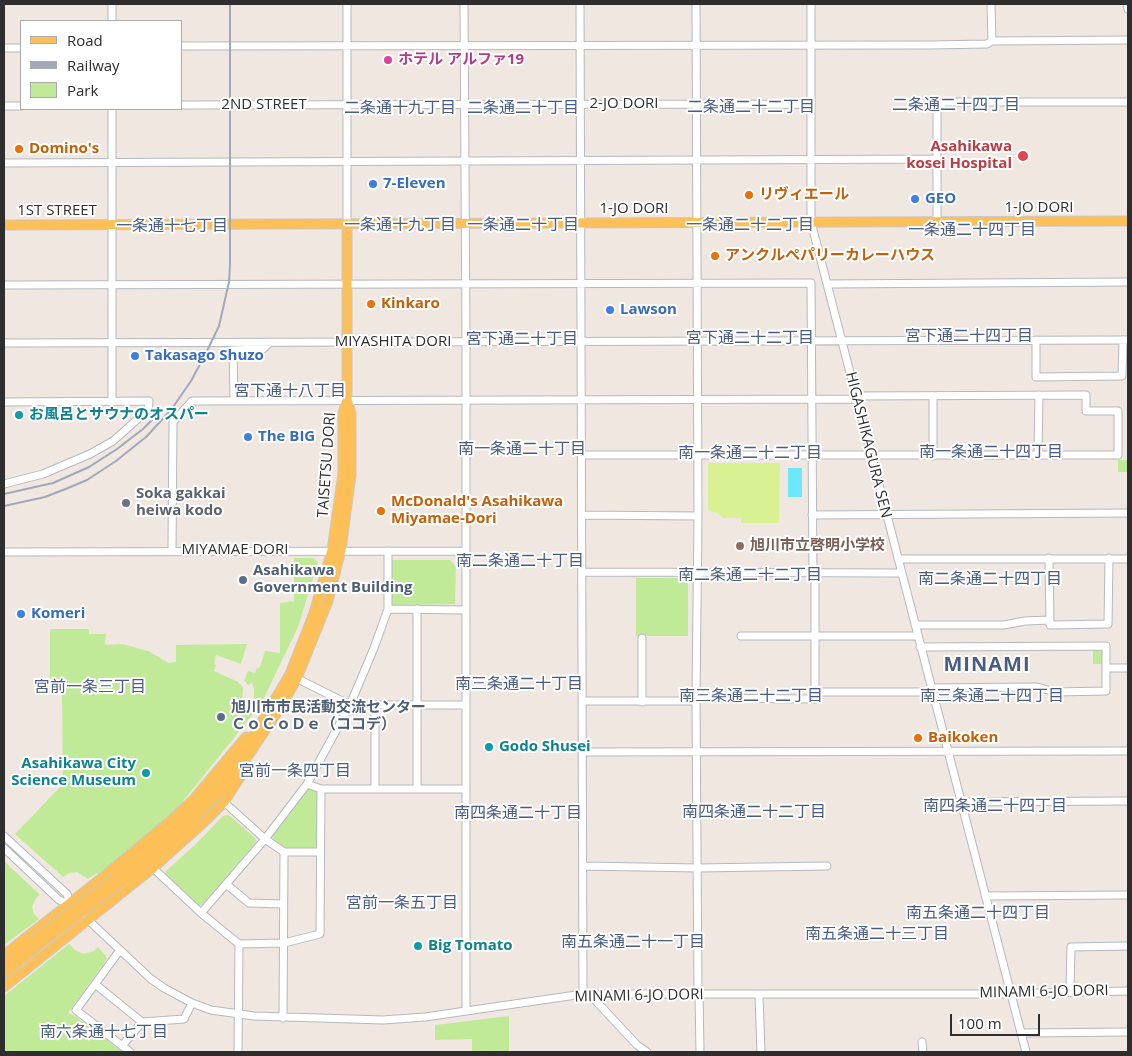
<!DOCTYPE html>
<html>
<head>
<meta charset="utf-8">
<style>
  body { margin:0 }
  #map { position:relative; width:1132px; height:1056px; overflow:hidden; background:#f0e7e0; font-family:"Open Sans",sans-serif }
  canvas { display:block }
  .frame { position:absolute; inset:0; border:5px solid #2e2e2e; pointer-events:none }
  .legend { position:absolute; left:20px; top:20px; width:162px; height:90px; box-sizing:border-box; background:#fff; border:1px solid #ababab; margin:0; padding:6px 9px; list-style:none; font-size:15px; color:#2e2e2e }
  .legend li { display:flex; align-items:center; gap:10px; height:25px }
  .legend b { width:25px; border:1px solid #ababab }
  .scale { position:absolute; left:950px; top:1014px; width:90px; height:22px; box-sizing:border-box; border:2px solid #2e2e2e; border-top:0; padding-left:6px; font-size:15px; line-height:18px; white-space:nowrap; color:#2e2e2e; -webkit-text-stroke:4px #fff; paint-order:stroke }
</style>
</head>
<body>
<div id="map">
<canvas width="1132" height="1056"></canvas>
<div class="frame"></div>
<ul class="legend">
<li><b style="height:6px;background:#fdbf58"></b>Road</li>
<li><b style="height:6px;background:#a1a8ba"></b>Railway</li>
<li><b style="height:14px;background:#c0ea98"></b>Park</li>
</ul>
<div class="scale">100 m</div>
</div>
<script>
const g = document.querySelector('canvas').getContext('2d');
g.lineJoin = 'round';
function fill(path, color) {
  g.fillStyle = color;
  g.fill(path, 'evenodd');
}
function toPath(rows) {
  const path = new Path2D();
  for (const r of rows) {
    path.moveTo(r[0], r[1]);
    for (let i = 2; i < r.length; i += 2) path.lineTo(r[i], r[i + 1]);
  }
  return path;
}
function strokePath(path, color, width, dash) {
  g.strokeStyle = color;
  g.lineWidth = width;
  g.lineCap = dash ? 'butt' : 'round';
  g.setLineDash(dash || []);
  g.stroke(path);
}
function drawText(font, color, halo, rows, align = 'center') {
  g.font = font + ' "Open Sans","Noto Sans JP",sans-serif';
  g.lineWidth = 4;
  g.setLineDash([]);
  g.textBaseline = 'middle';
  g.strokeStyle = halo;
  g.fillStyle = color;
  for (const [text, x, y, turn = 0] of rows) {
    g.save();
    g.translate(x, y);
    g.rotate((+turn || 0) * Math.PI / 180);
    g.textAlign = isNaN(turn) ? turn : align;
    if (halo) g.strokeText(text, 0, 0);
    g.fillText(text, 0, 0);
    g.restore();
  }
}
fill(toPath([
  [1118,460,1128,460,1128,472,1118,472],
  [294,558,313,558,318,562,298,627,261,704,176,810,142,841,99,875,97,873,88,879,77,872,70,873,63,877,15,834,63,784,62,689,50,683,50,629,89,629,89,634,106,634,105,645,122,644,148,651,169,663,176,662,176,645,247,644,241,664,216,655,214,664,216,665,214,671,238,682,243,687,242,705,248,705,249,701,252,702,254,699,254,689,252,683,248,685,244,680,248,671,255,673,256,669,260,667,265,651,280,653,280,603,294,601],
  [391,560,450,560,456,567,455,604,392,605],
  [636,578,688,578,688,636,636,636],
  [1093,649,1101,650,1104,654,1104,664,1093,664],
  [309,788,317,791,317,846,313,849,285,849,273,839,272,834],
  [229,815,255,838,256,842,203,904,199,906,165,877,166,871,195,845,223,816],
  [4,861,40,895,36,898,32,907,34,914,39,919,4,945],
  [69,944,75,950,83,954,94,951,98,947,106,956,107,959,68,1013,75,1016,123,1052,7,1052,4,1050,4,996],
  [509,1016,509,1052,472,1052,472,1039,435,1040,435,1025]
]), '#c0ea98');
fill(toPath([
  [708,463,780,463,779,523,741,523,741,518,723,518,717,513,708,510]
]), '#d8f293');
fill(toPath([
  [788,468,802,468,802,497,788,497]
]), '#6be8f9');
const minor = toPath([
  [347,4,347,224],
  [464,4,466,342,466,1011],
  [580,4,583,994],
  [696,4,698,516,696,698,698,994],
  [811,4,811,222,1026,1052],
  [991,4,992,41],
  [1127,4,1128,9],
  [112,21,112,4],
  [181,46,930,45,987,44,992,41,1128,40],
  [4,48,21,48],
  [181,105,811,104],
  [4,106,21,106],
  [112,109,112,401],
  [4,163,937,159],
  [937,222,937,108,944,102,1128,102],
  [827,284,1128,282],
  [4,285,811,283,813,573],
  [1036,340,1036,377,1122,376,1123,340],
  [4,343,1128,340],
  [933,396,933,456],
  [234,400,233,350,263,349,269,343],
  [4,402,149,401,148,410,113,441,90,454,43,474,4,484],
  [582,455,1118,455,1118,411,1086,411,1086,395,855,396],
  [1038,455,1039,395],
  [582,515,698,516],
  [812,515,1128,513],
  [172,551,173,422,192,401,856,399],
  [4,552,466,551],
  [1049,558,1050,625,1108,624,1109,558],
  [898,559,1128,559],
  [582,572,901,573],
  [388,609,466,610],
  [915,625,1004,625,1025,621,1050,620],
  [741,636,918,636],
  [642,638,642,702],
  [920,647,1106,646,1106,691,1055,692,1037,687,931,688],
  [1106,668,1128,668],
  [294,677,350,705,466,705],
  [815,692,932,692],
  [696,698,815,699,815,573],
  [582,701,696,701],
  [375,705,375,789],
  [583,752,1128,751],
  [307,784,321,789],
  [417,789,417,609],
  [224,802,265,839,284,852,320,852],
  [961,802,1128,801],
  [4,836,67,894,70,903],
  [4,848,59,900,72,905],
  [583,866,698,868,827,866],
  [153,868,201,913,239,944,284,943,320,934,321,789,466,789],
  [226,884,249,903,283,904],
  [985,896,1128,895],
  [201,913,265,839,307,784,350,705,374,648,388,609,388,551],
  [85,917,151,979,164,988,192,1003,211,1010,254,1016,383,1020,425,1017,583,994,997,994,1128,991],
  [120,950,76,1010,130,1052],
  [95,984,142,1022],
  [1070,991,1071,947,1128,946],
  [699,994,700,1052],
  [586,995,595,1000,637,1045,647,1052],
  [759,995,761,1052],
  [283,1018,284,852],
  [1021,1033,1128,1032],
  [922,1042,923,1052],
  [122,1046,142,1022,184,1019,192,1003],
  [238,1052,239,944]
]);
const major = toPath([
  [4,225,1128,221],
  [116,877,168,835,199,806,227,772,254,735,290,674,314,613,332,550,343,473,343,413,347,400,347,224],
  [121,882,173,841,225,786,250,753,282,705,297,678,328,601,341,550,351,475,351,413,347,400],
  [4,955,108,873,168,823,193,800,246,737],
  [4,964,32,941],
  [4,974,38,946],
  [4,987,153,868,202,824,224,802,244,771]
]);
strokePath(minor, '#b4b8c2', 9);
strokePath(major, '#c9c9c9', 11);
strokePath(minor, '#fff', 7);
strokePath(major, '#fdbf58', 9);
strokePath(toPath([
  [4,494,53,483,89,467,117,449,143,429,156,416],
  [4,506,45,497,68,488,87,480,116,461,146,437,171,410,191,381,206,353,219,326,229,282,230,265,230,4]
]), '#a1a8ba', 2);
const majorBridge = toPath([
  [32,941,116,877],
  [38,946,121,882]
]);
strokePath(majorBridge, '#c9c9c9', 11, []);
strokePath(majorBridge, '#fdbf58', 9);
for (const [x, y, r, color] of [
  [388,60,5,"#d1479c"],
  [19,149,5,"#e8710a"],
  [1023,156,6,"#e0444e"],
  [373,184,5,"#3f7fe0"],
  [749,195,5,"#e8710a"],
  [915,199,5,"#3f7fe0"],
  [715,256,5,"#e8710a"],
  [371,304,5,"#e8710a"],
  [610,310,5,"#3f7fe0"],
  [135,356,5,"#3f7fe0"],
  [19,415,5,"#0f9aa8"],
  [248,437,5,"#3f7fe0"],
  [126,503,5,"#6b7280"],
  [381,511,5,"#e8710a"],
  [740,546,5,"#8d6e63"],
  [243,580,5,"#5c6f8a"],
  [21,614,5,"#3f7fe0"],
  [221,717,5,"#5c6f8a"],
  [918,738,5,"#e8710a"],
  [489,747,5,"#0f9aa8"],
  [146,773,5,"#0f9aa8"],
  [418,946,5,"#0f9aa8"]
]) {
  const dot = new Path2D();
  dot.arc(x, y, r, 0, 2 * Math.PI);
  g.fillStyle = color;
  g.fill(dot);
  strokePath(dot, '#fff', 2);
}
drawText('bold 15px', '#b23c85', '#fff', [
  ["ホテル アルファ19",398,60]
], 'left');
drawText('15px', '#2e2e2e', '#fff', [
  ["2-JO DORI",624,104],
  ["2ND STREET",264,105],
  ["1-JO DORI",1039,208],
  ["1-JO DORI",634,209],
  ["1ST STREET",57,211],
  ["MIYASHITA DORI",393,342],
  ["HIGASHIKAGURA SEN",868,445,76],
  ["TAISETSU DORI",327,465,-86],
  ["MIYAMAE DORI",235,550],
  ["MINAMI 6-JO DORI",1044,992,-1],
  ["MINAMI 6-JO DORI",639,996,-1]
]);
drawText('bold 15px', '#be3a42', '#fff', [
  ["Asahikawa",1012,147],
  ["kosei Hospital",1012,164]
], 'right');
drawText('bold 15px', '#c56008', '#fff', [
  ["Domino's",29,149],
  ["リヴィエール",759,195],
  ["アンクルぺパリーカレーハウス",725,256],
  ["Kinkaro",381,304],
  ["McDonald's Asahikawa",391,502],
  ["Miyamae-Dori",391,519],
  ["Baikoken",928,738]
], 'left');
drawText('bold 15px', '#366cbe', '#fff', [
  ["7-Eleven",383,184],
  ["GEO",925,199],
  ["Lawson",620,310],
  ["Takasago Shuzo",145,356],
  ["The BIG",258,437],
  ["Komeri",31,614]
], 'left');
drawText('bold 15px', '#0d838f', '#fff', [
  ["お風呂とサウナのオスパー",29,415],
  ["Godo Shusei",499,747],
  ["Asahikawa City",136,764,"right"],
  ["Science Museum",136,781,"right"],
  ["Big Tomato",428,946]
], 'left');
drawText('bold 15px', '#5b616d', '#fff', [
  ["Soka gakkai",136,494],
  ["heiwa kodo",136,511]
], 'left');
drawText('bold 15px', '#785e54', '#fff', [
  ["旭川市立啓明小学校",750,546]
], 'left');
drawText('bold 15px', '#4e5e75', '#fff', [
  ["Asahikawa",253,571],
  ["Government Building",253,588],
  ["旭川市市民活動交流センター",231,708],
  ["ＣｏＣｏＤｅ（ココデ）",231,725]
], 'left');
drawText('16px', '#495c84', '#fff', [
  ["二条通二十四丁目",956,105],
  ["二条通二十二丁目",751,107],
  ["二条通十九丁目",400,108],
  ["二条通二十丁目",523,108],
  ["一条通十九丁目",400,225],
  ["一条通二十丁目",523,225],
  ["一条通二十二丁目",750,225],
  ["一条通十七丁目",172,226],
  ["一条通二十四丁目",972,230],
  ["宮下通二十四丁目",969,336],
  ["宮下通二十二丁目",750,338],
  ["宮下通二十丁目",522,339],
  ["宮下通十八丁目",290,391],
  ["南一条通二十丁目",522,449],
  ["南一条通二十四丁目",991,452],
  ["南一条通二十二丁目",750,453],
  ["南二条通二十丁目",520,561],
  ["南二条通二十二丁目",750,575],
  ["南二条通二十四丁目",990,579],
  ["南三条通二十丁目",519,684],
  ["宮前一条三丁目",90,687],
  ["南三条通二十二丁目",751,696],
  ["南三条通二十四丁目",992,696],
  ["宮前一条四丁目",295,771],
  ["南四条通二十四丁目",995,806],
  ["南四条通二十二丁目",754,812],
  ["南四条通二十丁目",518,813],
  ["宮前一条五丁目",402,903],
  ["南五条通二十四丁目",978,913],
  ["南五条通二十三丁目",877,934],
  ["南五条通二十一丁目",633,942],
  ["南六条通十七丁目",104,1032]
]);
g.letterSpacing = '1px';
drawText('bold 20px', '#495c84', '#fff', [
  ["MINAMI",987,665]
]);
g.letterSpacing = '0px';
</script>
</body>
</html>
